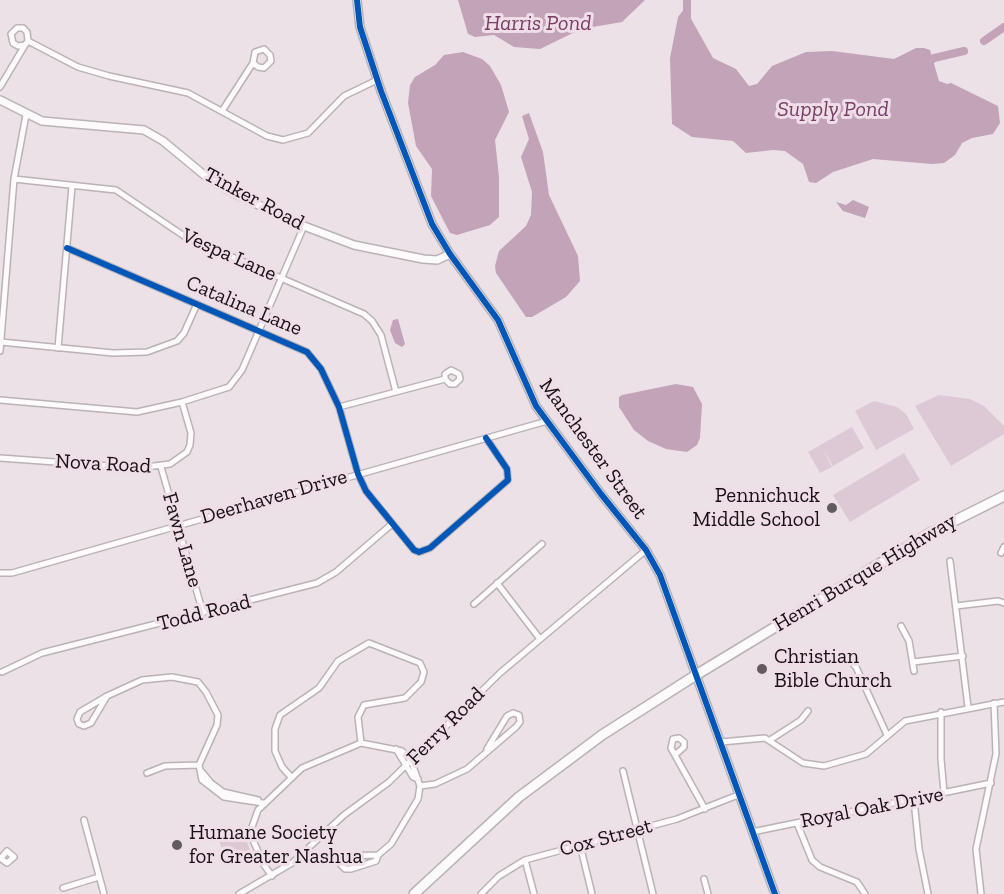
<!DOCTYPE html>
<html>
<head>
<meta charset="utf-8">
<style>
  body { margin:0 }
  canvas { display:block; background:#ebe1e7 }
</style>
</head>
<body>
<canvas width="1004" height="894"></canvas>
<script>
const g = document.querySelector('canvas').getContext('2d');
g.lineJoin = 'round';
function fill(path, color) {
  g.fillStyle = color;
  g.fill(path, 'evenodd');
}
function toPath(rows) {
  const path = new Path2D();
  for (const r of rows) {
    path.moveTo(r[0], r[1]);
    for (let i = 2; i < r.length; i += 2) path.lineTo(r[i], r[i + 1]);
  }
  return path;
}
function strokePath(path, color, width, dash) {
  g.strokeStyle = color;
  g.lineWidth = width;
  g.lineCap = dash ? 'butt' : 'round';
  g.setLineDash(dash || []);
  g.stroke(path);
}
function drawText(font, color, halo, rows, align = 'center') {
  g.font = font + ' "Zilla Slab",serif';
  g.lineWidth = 6;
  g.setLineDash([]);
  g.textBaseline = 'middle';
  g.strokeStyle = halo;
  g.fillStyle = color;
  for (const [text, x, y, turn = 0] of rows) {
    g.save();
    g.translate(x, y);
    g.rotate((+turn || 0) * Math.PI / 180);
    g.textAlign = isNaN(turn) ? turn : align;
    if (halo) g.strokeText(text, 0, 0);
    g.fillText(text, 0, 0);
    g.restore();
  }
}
fill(toPath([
  [939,395,970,399,984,406,1004,426,1004,434,951,466,915,406],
  [874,401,897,407,906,414,914,429,876,450,855,411],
  [852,427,864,448,833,466,823,450,832,467,820,473,808,452],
  [904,453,920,480,850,522,833,495],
  [242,829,251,853,227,862,218,838]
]), '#ddc9d5');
fill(toPath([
  [458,0,645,0,622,22,581,29,540,49,514,47,494,35,475,37,468,34],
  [685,8,713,58,736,69,749,86,757,84,772,66,806,52,832,51,894,59,916,48,924,48,930,50,939,81,947,84,951,83,998,106,1000,123,993,134,972,138,962,143,955,155,944,163,932,164,873,159,833,172,816,183,809,182,803,164,785,151,773,150,746,153,733,141,692,137,672,124,670,58,678,17],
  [463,52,482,59,490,66,501,85,509,112,495,140,499,177,499,217,490,225,457,235,450,233,431,196,432,169,416,146,408,103,410,85,415,77,435,65,444,55],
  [529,113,543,152,549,195,578,256,580,281,566,297,532,317,526,317,496,273,495,266,499,251,526,226,531,215,532,192,521,157,529,139,522,116],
  [853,200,869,207,865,218,843,211,836,202,846,205],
  [398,319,405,344,402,347,395,343,390,330,393,320],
  [676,384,693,387,702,404,700,438,697,445,687,452,666,449,648,441,634,430,619,407,619,397,622,395]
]), '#c3a3b7');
strokePath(toPath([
  [687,0,687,20],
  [984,41,1004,27],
  [925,65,934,58,964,51]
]), '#c3a3b7', 8);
const minor = toPath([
  [28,41,25,45,18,46,13,43,11,34,17,28,23,28,27,32,28,41,78,67,109,76,188,93,267,136,283,140,308,133,344,96,377,80],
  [0,87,25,45],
  [222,111,253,63,255,52,264,49,270,55,271,61,264,68,258,67,253,63],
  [14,179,116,190,184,236,364,314,372,321,381,335,396,392],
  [67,248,307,352,321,369,339,407,358,474,366,491,414,550,419,552,430,548,508,480,507,469,486,438],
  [1,342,113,353,147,352,177,341,184,333,197,304],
  [58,348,72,186],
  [0,351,14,179,26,115],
  [0,400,137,412,182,402,229,387,242,370,304,226],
  [339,407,445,379,445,374,451,370,459,374,460,379,455,384,450,384,445,379],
  [0,458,138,468,170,464,187,452,190,445,191,433,182,402],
  [161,467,203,613],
  [1001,553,1004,547],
  [950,561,968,707],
  [0,573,12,573,547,421],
  [497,583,540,639],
  [474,604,542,544],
  [956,606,998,601,1004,603],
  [901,626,909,641,914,671],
  [848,659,856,667,887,735],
  [913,662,963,656],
  [2,672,42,653,317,583,336,572,392,524],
  [107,696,91,723,84,726,79,724,77,719,80,712,107,696,142,680,172,677,198,682,206,692,218,715,217,725,199,765,202,780,224,797,263,803],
  [941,712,941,759,944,793],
  [770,740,801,720,808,711],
  [721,742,765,738,803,763,824,766,866,754,905,721,1004,702],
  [396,749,413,777,418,779],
  [675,755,684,747,684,742,679,738,673,739,671,748,705,809],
  [623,771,653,894],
  [202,772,211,783,223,792,258,800],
  [147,773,165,766,199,765],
  [291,777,282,767,275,751,275,729,280,715,319,688,338,661,369,643,420,663,424,672,421,682,405,698,364,705,358,717,361,743],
  [420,786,435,784,467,769,516,727,520,722,519,715,513,713,507,716,487,749],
  [914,800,919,849,928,894],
  [84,820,104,894],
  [797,823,812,860,820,867,857,882,865,894],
  [752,832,991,783],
  [580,845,592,894],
  [0,858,7,863,14,857,7,851,1,858],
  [525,860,534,894],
  [272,876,264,865,252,838,252,827,258,810,302,768,361,743,402,751,411,760,420,786,418,799,391,844,378,855,344,856,341,865,345,869,351,869,376,861,378,855],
  [704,879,708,894],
  [63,888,99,877],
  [239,894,292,863,344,815,389,782,500,673,646,550],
  [481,894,499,876,525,860,677,819,738,795],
  [981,894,976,849,996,754,994,703]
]);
const tertiary = toPath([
  [357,0,360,27,381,91,432,224,450,254,498,320,536,406,601,494,646,550,660,575,775,894],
  [0,100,42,121,144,130,163,141,209,179,237,195,304,226,354,245,423,259,437,260,450,254]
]);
const primary = toPath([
  [414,894,519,797,602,735,696,675,932,532,1004,496]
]);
strokePath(minor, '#bab2b7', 8);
strokePath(tertiary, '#bab2b7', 10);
strokePath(primary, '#bab2b7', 12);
strokePath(minor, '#fcfafb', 5);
strokePath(tertiary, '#fcfafb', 7);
strokePath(primary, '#fcfafb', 9);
strokePath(toPath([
  [357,0,360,27,381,91,432,224,450,254,498,320,536,406,601,494,646,550,660,575,775,894],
  [67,248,307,352,321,369,339,407,358,474,366,491,414,550,419,552,430,548,508,480,507,469,486,438]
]), '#0057b8', 6);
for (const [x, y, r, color] of [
  [832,508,6,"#615a5e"],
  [762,669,6,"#615a5e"],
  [177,845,6,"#615a5e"]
]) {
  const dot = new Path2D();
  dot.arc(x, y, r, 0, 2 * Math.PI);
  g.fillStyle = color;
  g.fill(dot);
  strokePath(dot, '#efdde8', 2);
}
drawText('21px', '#171115', '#efdde8', [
  ["Tinker Road",254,199,28],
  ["Vespa Lane",229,255,24],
  ["Catalina Lane",244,306,23],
  ["Manchester Street",593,449,54],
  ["Nova Road",103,464,3],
  ["Deerhaven Drive",274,497,-16],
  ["Fawn Lane",182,540,74],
  ["Henri Burque Highway",865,573,-31],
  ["Todd Road",204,613,-14],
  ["Ferry Road",446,726,-45],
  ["Royal Oak Drive",872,808,-11],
  ["Cox Street",606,838,-15]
]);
drawText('21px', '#171115', '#efdde8', [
  ["Pennichuck",820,496,"right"],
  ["Middle School",820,520,"right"],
  ["Christian",774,657],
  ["Bible Church",774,681],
  ["Humane Society",189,833],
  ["for Greater Nashua",189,857]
], 'left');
drawText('italic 22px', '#773f64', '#efdde8', [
  ["Harris Pond",538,24],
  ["Supply Pond",833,110]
]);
</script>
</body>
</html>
